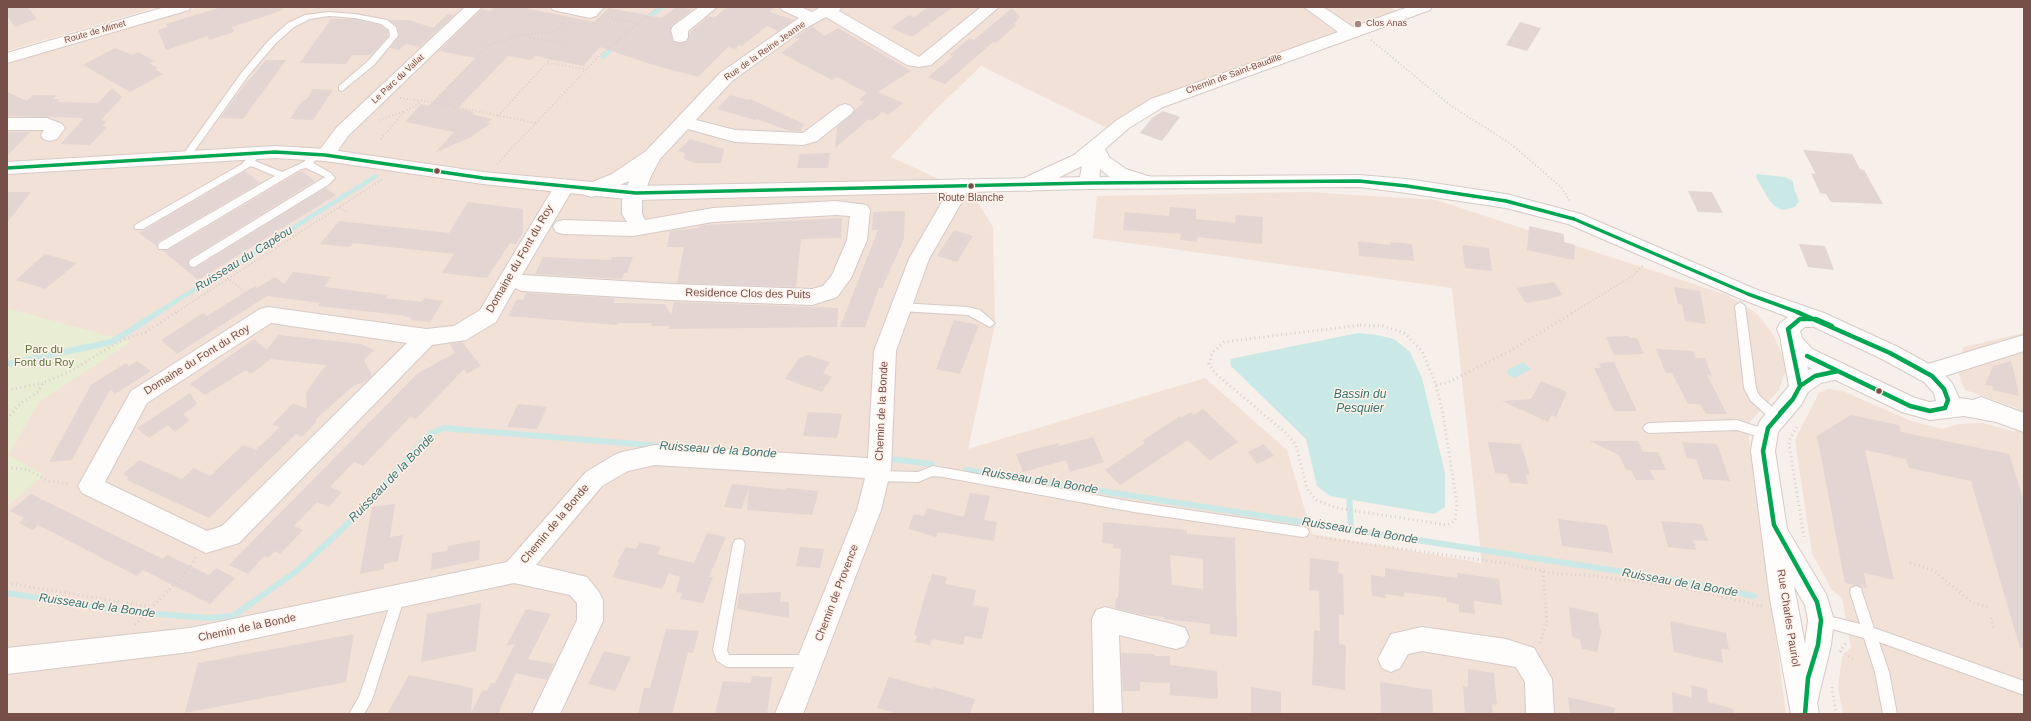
<!DOCTYPE html>
<html>
<head>
<meta charset="utf-8">
<style>
  body { margin:0 }
  #map { position:relative; width:2031px; height:721px; overflow:hidden; background:#f7efe9; font-family:Helvetica,sans-serif }
  canvas { display:block }
  .frame { position:absolute; inset:0; border:8px solid #764f48; pointer-events:none }
</style>
</head>
<body>
<div id="map">
<canvas width="2031" height="721"></canvas>
<div class="frame"></div>
</div>
<script>
const g = document.querySelector('canvas').getContext('2d');
g.lineJoin = 'round';
function fill(path, color) {
  g.fillStyle = color;
  g.fill(path, 'evenodd');
}
function toPath(rows) {
  const path = new Path2D();
  for (const r of rows) {
    path.moveTo(r[0], r[1]);
    for (let i = 2; i < r.length; i += 2) path.lineTo(r[i], r[i + 1]);
  }
  return path;
}
function strokePath(path, color, width, dash) {
  g.strokeStyle = color;
  g.lineWidth = width;
  g.lineCap = dash ? 'butt' : 'round';
  g.setLineDash(dash || []);
  g.stroke(path);
}
function drawText(font, color, halo, rows, align = 'center') {
  g.font = font + ' Helvetica,sans-serif';
  g.lineWidth = 3;
  g.setLineDash([]);
  g.textBaseline = 'middle';
  g.strokeStyle = halo;
  g.fillStyle = color;
  for (const [text, x, y, turn = 0] of rows) {
    g.save();
    g.translate(x, y);
    g.rotate((+turn || 0) * Math.PI / 180);
    g.textAlign = isNaN(turn) ? turn : align;
    if (halo) g.strokeText(text, 0, 0);
    g.fillText(text, 0, 0);
    g.restore();
  }
}
fill(toPath([
  [7,7,158,7,7,51],
  [200,7,1390,7,1397,11,1161,95,1133,109,1107,128,981,66,933,112,891,157,973,195,993,227,995,325,968,449,1205,378,1287,450,1312,534,1482,563,1452,288,1093,238,1097,196,1308,192,1436,200,1727,295,1756,313,1773,334,1787,366,1779,390,1747,425,1786,714,7,714,7,64],
  [2024,333,2024,714,1843,714,1838,687,1842,657,1851,648,1842,598,1832,590,1812,553,1795,440,1819,393,1828,389,1843,391,1911,421,1942,429,1959,424,1983,423,2015,432,2017,408,1965,390,1959,375,1963,347]
]), '#f2e1d7');
fill(toPath([
  [7,308,131,342,39,402,9,455,44,475,7,506]
]), '#e8edd3');
fill(toPath([
  [1757,174,1785,177,1793,181,1794,189,1799,201,1795,207,1783,210,1776,207,1769,200,1756,177],
  [1358,333,1377,335,1394,339,1410,352,1422,378,1445,473,1445,507,1434,514,1330,496,1317,486,1306,439,1231,366,1230,359],
  [1523,362,1531,369,1515,378,1508,375,1507,370]
]), '#cae9e6');
strokePath(toPath([
  [645,20,662,7],
  [603,57,616,45],
  [157,313,376,176]
]), '#cae9e6', 4.5);
strokePath(toPath([
  [7,364,112,342,159,312],
  [891,459,932,464],
  [966,470,1669,579,1754,596],
  [1349,492,1351,530],
  [7,593,120,611,208,618,233,616,298,570,356,516,430,434,443,428,661,446]
]), '#cae9e6', 6);
fill(toPath([
  [7,7,27,7,37,19,15,27,7,16],
  [222,7,282,7,283,10,232,27,234,32,209,40,208,36,166,50,158,30,167,27,166,24],
  [494,7,520,7,594,22,609,8,662,18,676,7,682,7,692,10,672,25,670,30,673,41,680,43,687,42,690,32,709,16,714,18,727,7,775,7,769,12,794,20,778,31,767,26,742,46,739,45,734,49,728,47,698,77,647,63,600,47,583,66,535,56,531,60,508,56,458,108,474,112,471,114,492,119,488,123,491,123,471,137,435,153,454,132,405,122,421,104,429,106,476,58,439,51,482,9,490,11],
  [928,7,953,7,912,37,891,28,909,15,914,17],
  [1012,8,1020,17,1014,24,1016,25,996,43,993,42,945,84,928,77,953,56,950,55,965,42,970,38,974,40],
  [448,14,454,15,420,47,406,44,399,50,390,48,399,36,397,26,389,20,409,20,433,28],
  [331,19,355,19,380,25,388,31,388,36,371,55,352,55,346,64,300,63],
  [1520,22,1541,28,1527,51,1506,45],
  [812,26,824,36,838,28,911,71,878,92,903,103,888,115,882,112,872,121,869,119,835,148,837,127,864,102,859,100,867,93,837,77,832,80,781,53,799,39,795,38],
  [115,48,133,55,138,52,154,61,149,63,158,68,155,69,163,74,130,92,83,65],
  [266,60,286,60,243,119,220,118,243,87],
  [112,88,122,97,101,120,107,121,102,126,107,127,90,145,61,144,84,118,7,116,7,92,27,101,33,95,56,95,53,99,60,99,57,102,98,103],
  [313,89,333,90,313,120,290,119,303,100,306,100],
  [730,95,749,100,750,99,804,124,801,131,790,131,757,119,755,120,717,109],
  [1163,111,1180,117,1162,141,1140,133,1152,118],
  [7,132,30,132,7,156],
  [690,139,724,149,721,163,696,163,684,159,685,153,678,151],
  [1803,150,1852,154,1860,169,1864,170,1883,204,1831,202,1826,194,1820,193,1811,173,1816,174],
  [830,153,828,168,797,168,799,154],
  [245,171,260,183,158,242,157,246,139,233],
  [301,171,315,181,189,259,189,266,195,268,325,188,336,195,198,280,162,250,168,250],
  [1688,191,1712,192,1723,213,1698,212],
  [7,192,31,192,7,223],
  [468,202,523,209,523,232,516,244,510,243,487,278,442,273,454,254,353,243,350,247,320,244,339,221,449,233],
  [1170,207,1196,209,1196,219,1235,223,1236,215,1263,217,1262,244,1197,237,1197,242,1180,240,1181,234,1123,230,1125,212,1169,216],
  [905,211,904,239,882,288,879,288,865,327,840,327,878,230,872,230,873,212],
  [842,218,841,238,801,239,796,287,677,283,684,247,667,247,670,231,699,228,700,226,706,225],
  [1529,226,1564,234,1564,242,1575,245,1574,260,1527,250],
  [954,230,973,236,957,262,937,256],
  [1358,241,1390,245,1390,242,1412,244,1414,261,1359,256],
  [1799,244,1825,246,1834,270,1808,267],
  [1462,245,1489,248,1492,271,1465,268],
  [45,254,77,263,45,289,16,280],
  [543,257,611,260,612,257,633,257,627,273,624,273,622,279,535,274],
  [293,272,331,277,324,287,388,295,386,298,422,302,425,298,443,301,430,322,411,320,412,318,400,315,318,306,320,303,267,296,177,354,161,340,203,313,207,316,255,286,257,288,275,277,284,284],
  [1554,282,1563,295,1549,299,1526,303,1516,288],
  [1674,287,1700,291,1706,324,1685,321,1682,305,1678,304],
  [526,293,615,298,613,303,665,304,671,315,674,302,838,308,837,327,668,329,669,326,651,326,652,323,618,323,617,325,508,316,517,299,523,300],
  [954,320,979,325,960,374,936,369],
  [278,335,361,344,374,350,364,360,372,376,368,380,352,387,315,420,317,421,302,437,296,434,209,518,127,480,129,478,123,474,139,460,182,479,194,468,210,476,243,445,256,450,280,427,272,425,293,403,307,409,306,392,326,365,271,359,251,374,246,370,205,395,190,384,254,339,267,350],
  [1628,336,1629,338,1637,338,1644,354,1614,355,1606,337],
  [462,342,481,366,467,374,464,369,416,419,410,417,363,466,354,462,330,487,342,492,329,507,317,502,294,526,303,530,280,554,275,551,268,558,264,556,248,574,229,565,418,373,455,353,450,344],
  [1656,349,1693,351,1696,358,1705,358,1712,376,1707,375,1727,414,1706,414,1700,404,1688,404,1672,373,1666,373],
  [808,355,830,362,823,373,832,377,822,392,785,379,799,358],
  [137,361,151,371,115,394,110,389,72,460,49,462,91,385,126,363,129,366],
  [2011,361,2014,372,2019,396,1993,390,1992,386,1985,385,1993,366],
  [1614,362,1626,388,1637,411,1614,411,1594,368,1601,368,1599,363],
  [1541,381,1567,392,1556,417,1551,415,1548,422,1502,401,1531,399],
  [190,393,197,404,183,414,190,420,175,432,168,425,149,438,137,428],
  [518,404,547,407,537,429,507,427],
  [1203,409,1238,442,1210,461,1188,440,1120,485,1105,470,1145,443,1143,440,1180,416,1181,418,1191,412,1194,415],
  [808,412,842,414,837,438,803,436],
  [1851,415,1899,425,1901,432,2009,454,2024,501,2024,647,2020,648,1971,481,1909,468,1906,459,1865,450,1894,580,1864,573,1867,588,1845,583,1817,436],
  [1093,437,1104,462,1070,472,1066,460,1023,472,1016,454,1058,443,1059,446],
  [1589,441,1638,441,1643,452,1658,452,1666,470,1650,470,1655,480,1636,480,1631,470,1626,470,1619,455],
  [1488,442,1521,444,1530,475,1526,475,1528,484,1510,483,1507,474,1495,473],
  [1682,442,1717,444,1730,481,1703,479,1696,459,1687,458],
  [1264,444,1274,456,1257,464,1248,452],
  [732,484,786,490,786,488,819,491,812,515,747,510,749,489,741,509,724,507],
  [970,493,990,496,984,520,997,522,994,541,938,532,936,537,908,529,914,514,924,516,927,508,964,517],
  [31,494,163,559,167,555,209,575,216,568,235,578,210,604,143,570,137,576,38,525,33,530,19,523,24,518,10,511],
  [395,504,390,537,403,535,398,561,384,564,384,569,360,574,372,507],
  [1558,519,1607,525,1613,553,1562,546],
  [1661,521,1702,524,1708,541,1693,540,1696,550,1668,547],
  [1103,522,1187,530,1187,534,1235,538,1237,637,1210,634,1210,624,1164,619,1164,617,1144,615,1115,608,1116,598,1118,598,1121,549,1113,548,1114,544,1102,543],
  [1170,555,1203,559,1203,589,1172,585],
  [707,533,726,537,709,577,713,577,703,603,680,599,682,593,676,592,680,577,669,573,662,589,612,577,620,562,617,562,626,547,636,549,640,542,661,547,657,554,694,563],
  [480,540,479,560,431,570,432,553,447,551,448,546],
  [800,547,824,549,820,568,796,566],
  [1310,558,1339,562,1338,573,1343,574,1344,615,1339,614,1339,644,1346,645,1345,690,1312,685,1314,630,1320,631,1319,591,1309,590],
  [1385,568,1457,578,1457,573,1499,579,1502,605,1474,601,1475,614,1459,612,1459,604,1447,602,1447,598,1404,592,1404,597,1386,594,1386,598,1372,596,1371,575,1385,577],
  [932,574,947,577,945,584,976,590,973,605,989,608,982,639,965,636,963,645,932,639,930,645,915,642,917,636,914,635,929,581,930,582],
  [781,592,780,602,789,602,789,618,737,609,739,594],
  [481,603,476,651,421,662,427,614],
  [1569,607,1598,613,1600,629,1602,629,1597,652,1582,649,1580,639,1572,637],
  [526,609,551,614,528,659,554,664,547,680,516,673,498,714,387,714,409,675,473,688,471,713,483,690,487,691,491,683,495,683,515,644,506,646],
  [1670,621,1726,633,1729,650,1721,649,1723,663,1674,652],
  [666,629,699,631,693,653,688,652,672,714,638,714,644,688,650,688],
  [354,634,346,682,185,713,198,663],
  [604,651,631,657,615,691,588,684],
  [1121,653,1155,654,1155,656,1170,656,1170,665,1217,671,1218,699,1170,695,1170,683,1140,682,1140,691,1123,691],
  [1468,669,1494,673,1497,705,1492,704,1493,714,1465,714,1463,686,1468,687],
  [752,676,772,677,767,714,715,714,723,681,751,683],
  [889,677,932,689,933,687,975,699,970,714,899,714,877,708],
  [1380,682,1432,690,1433,714,1381,714],
  [1691,685,1707,689,1708,702,1734,709,1733,714,1673,714,1672,692,1692,698],
  [1251,687,1281,692,1281,714,1251,714],
  [1568,697,1615,708,1614,714,1570,714]
]), '#e3d5d1');
const lane = toPath([
  [329,12,355,14,387,20,396,27,398,36,374,65,342,91,339,90,339,86,368,61,390,36,389,30,381,24,355,18,329,16,310,19,294,27,276,43,248,76,188,160,182,160,182,156,242,72,270,39,288,23,305,15,329,12],
  [257,150,262,153,255,161,282,172,304,162,311,153,317,153,319,155,313,163,331,173,335,178,328,185,194,267,190,266,189,263,190,260,325,177,306,168,301,169,167,249,159,249,158,246,159,243,275,176,251,166,143,229,135,229,134,227,135,225,242,164,254,151,257,150],
  [1740,302,1745,306,1756,388,1759,395,1780,414,1782,417,1780,420,1776,422,1772,420,1751,401,1744,388,1735,306,1740,302],
  [900,303,968,307,980,310,995,323,990,327,968,315,900,311,895,307,900,303],
  [1737,420,1770,431,1772,434,1770,437,1766,439,1737,430,1649,433,1645,431,1643,428,1645,425,1649,423,1737,420],
  [933,466,1134,502,1303,527,1307,528,1309,532,1307,536,1303,537,1134,512,943,477,933,476,918,482,877,481,873,480,871,476,873,472,877,471,918,472,933,466],
  [739,539,743,540,745,544,727,650,728,653,729,655,810,655,815,657,817,661,815,665,810,667,727,667,717,661,713,650,733,544,735,540,739,539],
  [1856,586,1861,588,1862,592,1874,628,2024,681,2024,695,1879,642,1889,672,1897,714,1883,714,1875,672,1864,638,1821,626,1816,624,1814,620,1816,616,1821,614,1860,624,1850,592,1851,588,1856,586],
  [399,590,404,592,405,596,372,700,364,714,349,714,359,697,393,596,394,592,399,590]
]);
const street = toPath([
  [465,7,482,7,348,136,332,159,325,161,318,159,316,155,336,128,465,7],
  [551,7,604,7,596,16,590,18,553,10,551,7],
  [699,7,717,7,688,31,688,37,686,41,680,42,674,41,671,30,673,26,699,7],
  [780,7,801,7,812,12,821,7,842,7,839,11,919,57,981,7,999,7,931,65,919,67,907,65,826,17,804,29,732,81,696,120,735,130,803,133,839,106,845,104,851,106,854,110,851,114,817,141,803,145,735,142,688,129,660,159,650,178,642,201,642,214,645,220,713,208,836,201,867,205,870,210,867,240,851,278,837,297,812,305,672,300,522,291,515,288,496,322,466,340,432,345,239,543,206,553,82,493,78,486,131,391,260,309,268,307,426,329,454,326,480,310,557,182,564,180,571,182,574,187,522,275,672,284,812,289,823,286,832,275,847,240,850,216,836,215,713,222,633,236,563,234,556,232,553,227,556,222,563,220,627,222,622,214,622,201,629,181,592,197,585,195,582,190,585,185,612,174,646,151,720,73,799,18,782,10,780,7],
  [271,323,407,343,222,526,207,531,105,482,147,403,271,323],
  [1304,7,1323,7,1353,27,1408,7,1432,7,1430,10,1163,107,1129,128,1105,149,1109,157,1126,169,1151,177,1154,182,1151,187,1144,188,1112,179,1100,169,1099,183,1096,188,1089,189,1082,188,1079,183,1082,166,1036,189,1029,191,1022,189,1019,184,1022,179,1074,155,1117,120,1151,99,1338,32,1304,7],
  [7,118,47,118,62,124,65,128,57,139,50,141,43,139,41,135,44,130,7,130,7,118],
  [961,179,968,181,971,186,929,259,896,351,891,469,881,510,803,714,775,714,857,510,865,478,655,465,628,471,602,486,536,565,587,577,599,592,603,600,603,621,560,714,532,714,577,620,577,603,570,595,514,583,190,652,7,674,7,648,190,628,507,562,586,472,614,455,622,452,655,445,868,458,874,351,909,259,954,181,961,179],
  [1792,334,1800,336,1803,342,1808,370,1838,362,1846,365,1849,371,1846,377,1821,383,1808,392,1801,405,1778,432,1775,451,1787,529,1826,594,1834,620,1831,645,1817,703,1819,714,1791,714,1770,599,1751,451,1753,438,1760,421,1789,386,1781,342,1784,336,1792,334],
  [1794,586,1805,605,1808,620,1805,644,1794,586],
  [2024,335,2024,351,1926,382,1918,379,1915,373,1918,367,2024,335],
  [1105,607,1176,625,1185,628,1189,637,1185,646,1176,649,1119,635,1122,714,1094,714,1092,619,1096,610,1105,607],
  [1422,627,1506,639,1534,648,1552,679,1554,714,1526,714,1525,682,1516,667,1422,651,1408,654,1400,668,1391,672,1382,668,1378,659,1391,634,1422,627]
]);
const secondary = toPath([
  [165,7,191,7,189,10,7,63,7,53,165,7],
  [275,146,325,149,483,172,636,186,1089,177,1359,175,1407,179,1506,194,1581,214,1755,289,1824,313,1898,347,1940,370,1952,383,1959,398,1973,400,1981,397,2024,413,2024,432,1996,422,1964,416,1930,420,1902,412,1796,361,1784,348,1777,329,1780,323,1788,317,1741,299,1568,224,1506,208,1407,193,1359,187,1089,189,636,200,483,184,325,161,275,158,7,174,7,162,275,146],
  [1805,327,1814,327,1882,359,1924,382,1934,393,1936,401,1930,402,1915,398,1812,349,1802,338,1800,331,1805,327]
]);
strokePath(lane, '#d6cac6', 2);
strokePath(street, '#d6cac6', 2);
strokePath(secondary, '#d6cac6', 2);
strokePath(toPath([
  [608,17,637,23],
  [528,35,532,38,564,43],
  [1371,40,1450,105,1511,144,1561,187,1570,201],
  [548,63,586,69],
  [400,98,438,103,535,123],
  [432,103,491,43,505,41,516,35,550,33,556,31,564,22],
  [498,116,552,57],
  [379,120,405,111],
  [381,139,405,111,421,102],
  [497,164,598,57,658,7],
  [339,208,348,212],
  [227,278,256,300],
  [175,313,383,179],
  [1572,313,1634,275,1643,265]
]), '#dacfcc', 2, [1, 2.5]);
strokePath(toPath([
  [1360,325,1383,326,1404,333,1422,351,1436,385,1443,414,1457,504,1455,521,1447,525,1337,508,1316,500,1307,489,1296,445,1287,434,1216,374,1209,364,1212,353,1224,342,1360,325],
  [1436,385,1447,383,1510,351,1574,312],
  [7,390,43,383],
  [7,419,21,403,38,392,43,383,69,372,122,340,146,332,177,312],
  [1797,427,1790,438,1789,445,1804,537],
  [7,468,27,469,48,481,71,484],
  [1317,537,1510,564,1557,574,1585,575,1658,584,1704,592,1762,606],
  [1910,563,1933,570,1973,603,1988,607],
  [7,583,152,607],
  [1991,618,1993,628],
  [135,625,189,569,196,557],
  [1540,643,1547,623,1543,571],
  [1841,651,1853,659],
  [1840,652,1846,643],
  [1832,687,1836,714]
]), '#dacfcc', 3, [1, 3.5]);
fill(lane, '#fefdfc');
fill(street, '#fefdfc');
fill(secondary, '#fefdfc');
strokePath(toPath([
  [7,168,275,152,325,155,483,178,636,193,1089,183,1359,181,1407,186,1506,201,1574,219,1748,294,1800,313]
]), '#00a651', 3.5);
strokePath(toPath([
  [1797,312,1890,353,1932,376,1944,389,1948,400,1945,408],
  [1807,356,1910,406,1930,411,1945,408],
  [1780,413,1793,399,1800,386,1815,376,1838,371],
  [1805,714,1808,678,1818,645,1821,620,1817,602,1774,525,1763,451,1768,428,1793,399,1800,386,1788,329,1800,319,1816,319,1832,326]
]), '#00a651', 4.5);
for (const [x, y, r, color] of [
  [1358,24,4,"#a38780"],
  [437,171,3.5,"#764f48"],
  [971,186,3.5,"#764f48"],
  [1879,391,3.5,"#764f48"]
]) {
  const dot = new Path2D();
  dot.arc(x, y, r, 0, 2 * Math.PI);
  g.fillStyle = color;
  g.fill(dot);
  strokePath(dot, '#fff2ea', 1.5);
}
drawText('9px', '#764f48', '#fff2ea', [
  ["Clos Anas",1366,24]
], 'left');
drawText('9px', '#764f48', '#fff2ea', [
  ["Route de Mimet",95,32,-16],
  ["Rue de la Reine Jeanne",765,51,-35],
  ["Chemin de Saint-Baudille",1234,74,-20],
  ["Le Parc du Vallat",398,79,-43]
]);
drawText('10px', '#764f48', '#fff2ea', [
  ["Route Blanche",971,198]
]);
drawText('11px', '#764f48', '#fff2ea', [
  ["Domaine du Font du Roy",520,259,-60],
  ["Residence Clos des Puits",748,294,1],
  ["Domaine du Font du Roy",197,360,-32],
  ["Chemin de la Bonde",882,411,-87],
  ["Chemin de la Bonde",555,524,-50],
  ["Chemin de Provence",837,593,-69],
  ["Rue Charles Pauriol",1788,618,81],
  ["Chemin de la Bonde",247,628,-12]
]);
drawText('11px', '#5a763d', '#fff2ea', [
  ["Parc du",44,350],
  ["Font du Roy",44,363]
]);
drawText('italic 12px', '#387573', '#fff2ea', [
  ["Ruisseau du Capéou",244,259,-32],
  ["Bassin du",1360,395],
  ["Pesquier",1360,409],
  ["Ruisseau de la Bonde",718,450,4],
  ["Ruisseau de la Bonde",392,478,-46],
  ["Ruisseau de la Bonde",1040,481,9],
  ["Ruisseau de la Bonde",1360,531,9],
  ["Ruisseau de la Bonde",1680,583,10],
  ["Ruisseau de la Bonde",97,606,8]
]);
</script>
</body>
</html>
